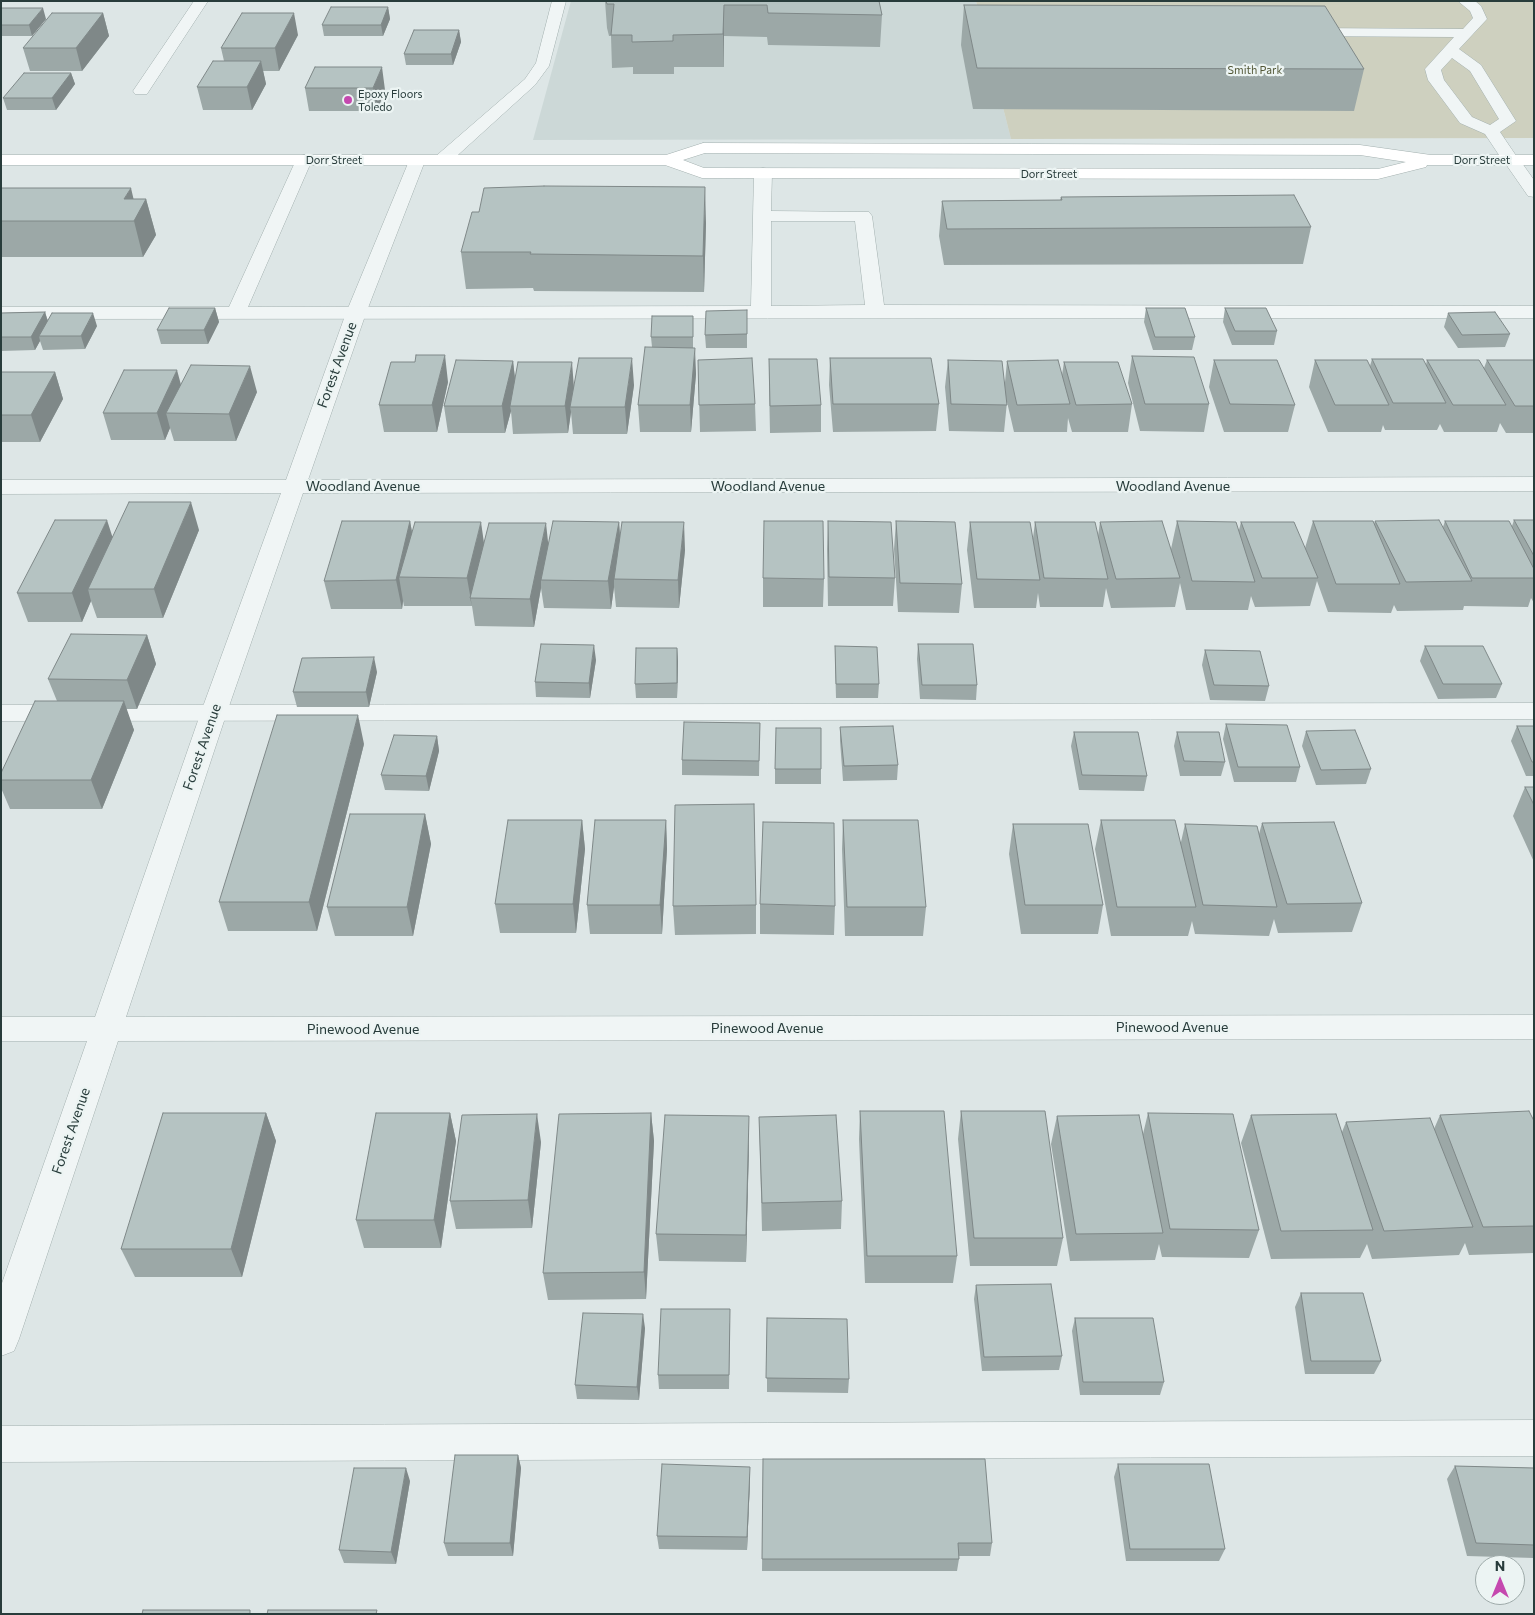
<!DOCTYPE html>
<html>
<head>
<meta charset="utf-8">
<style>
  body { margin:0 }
  #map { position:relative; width:1535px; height:1615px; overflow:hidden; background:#dde6e6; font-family:Commissioner,sans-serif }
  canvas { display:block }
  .frame { position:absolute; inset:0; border:2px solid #283c3b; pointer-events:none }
  .north { position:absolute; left:1475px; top:1555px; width:50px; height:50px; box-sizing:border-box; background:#ecf4f3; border:1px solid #9eaaa9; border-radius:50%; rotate:0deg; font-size:14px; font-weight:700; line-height:20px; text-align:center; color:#283c3b }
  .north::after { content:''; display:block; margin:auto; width:18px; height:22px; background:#c548af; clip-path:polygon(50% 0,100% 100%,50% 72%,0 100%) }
</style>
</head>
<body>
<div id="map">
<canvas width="1535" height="1615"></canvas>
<div class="frame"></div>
<div class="north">N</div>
</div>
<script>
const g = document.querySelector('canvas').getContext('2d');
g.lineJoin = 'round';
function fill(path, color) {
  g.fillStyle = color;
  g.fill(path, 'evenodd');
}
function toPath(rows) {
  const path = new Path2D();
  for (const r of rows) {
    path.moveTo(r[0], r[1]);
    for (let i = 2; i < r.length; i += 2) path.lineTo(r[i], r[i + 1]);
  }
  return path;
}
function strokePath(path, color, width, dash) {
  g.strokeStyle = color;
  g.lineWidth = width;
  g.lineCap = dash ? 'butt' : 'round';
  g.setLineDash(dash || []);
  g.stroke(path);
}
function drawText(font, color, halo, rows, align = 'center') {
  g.font = font + ' Commissioner,sans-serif';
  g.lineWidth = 4.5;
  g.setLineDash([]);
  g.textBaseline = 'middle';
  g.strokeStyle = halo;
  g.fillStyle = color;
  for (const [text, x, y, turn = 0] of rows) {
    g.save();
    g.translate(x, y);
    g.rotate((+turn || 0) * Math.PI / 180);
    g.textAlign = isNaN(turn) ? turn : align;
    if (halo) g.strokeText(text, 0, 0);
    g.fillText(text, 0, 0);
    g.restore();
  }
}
fill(toPath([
  [571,1,976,1,1011,139,533,140]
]), '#ccd8d7');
fill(toPath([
  [976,1,1534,1,1534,138,1011,139]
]), '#ced0bf');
const service = toPath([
  [194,1,208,1,147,94,135,94,133,91,194,1],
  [1458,1,1475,1,1481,6,1487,19,1459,49,1481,65,1516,121,1500,132,1519,160,1517,164,1505,164,1485,134,1460,123,1428,80,1425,69,1454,37,1302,36,1297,35,1295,32,1297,29,1302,28,1463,29,1473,18,1470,11,1458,1],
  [1452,58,1470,71,1499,119,1490,125,1472,117,1444,80,1441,70,1452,58],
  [304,155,310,156,312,160,248,307,751,306,754,173,757,169,763,168,769,169,772,173,771,211,869,212,872,216,884,305,1534,306,1534,318,1,319,1,307,229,307,296,160,298,156,304,155],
  [771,221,855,221,865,305,771,306,771,221],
  [1534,703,1534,719,1,721,1,705,1534,703],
  [1534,1420,1534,1456,1,1462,1,1426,1534,1420]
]);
const minor = toPath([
  [552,1,566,1,549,66,535,85,448,164,436,164,434,160,436,156,525,79,536,63,552,1],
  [417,156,423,157,425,161,366,313,308,480,1534,477,1534,491,303,493,227,712,126,1017,1534,1015,1534,1039,118,1041,19,1339,14,1351,1,1356,1,1286,87,1041,1,1041,1,1017,95,1017,201,712,281,493,1,494,1,480,286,480,346,313,409,161,411,157,417,156]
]);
const tertiary = toPath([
  [1511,155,1517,156,1534,180,1534,197,1528,196,1503,160,1505,156,1511,155]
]);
const secondary = toPath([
  [703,143,1360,145,1431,155,1534,155,1534,165,1427,165,1426,167,1378,179,702,178,665,165,1,165,1,155,666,155,703,143],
  [705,153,1360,155,1406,162,1378,169,704,168,683,160,705,153]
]);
strokePath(service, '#a3b0af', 1);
strokePath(minor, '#a3b0af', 1);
strokePath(tertiary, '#a3b0af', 1);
strokePath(secondary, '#a3b0af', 1);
fill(service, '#f0f5f5');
fill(minor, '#f0f5f5');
fill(tertiary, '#f0f5f5');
fill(secondary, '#fff');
fill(toPath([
  [605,1,879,1,882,15,880,47,768,45,767,37,724,36,724,67,674,67,674,74,633,74,633,67,612,68,611,36,609,36,607,28],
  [964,5,1364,69,1354,111,973,109,961,45],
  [388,7,390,19,383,36,324,36,322,25],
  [1,8,46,19,32,36,1,36],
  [103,13,109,36,82,71,30,71,23,48],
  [459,30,461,42,453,65,406,65,404,54],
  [298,35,279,71,263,71,266,84,252,110,203,110,197,87,224,61,221,48],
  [315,67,385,90,377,111,309,111,305,88],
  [71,73,75,84,56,110,7,110,3,98],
  [1,188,133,199,146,199,156,235,143,257,1,257],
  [1061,197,1311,227,1303,264,944,265,939,236,942,201,1060,200],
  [706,223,704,292,534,291,533,288,466,289,461,252],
  [215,308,219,322,208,344,161,344,157,330],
  [1146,308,1195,337,1192,350,1153,350,1144,322],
  [1225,308,1277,331,1274,345,1232,345,1223,322],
  [747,310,747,348,706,348,705,335],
  [45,312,48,321,97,326,85,349,43,350,40,341,35,350,1,351,1,313],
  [1448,313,1510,334,1505,347,1458,348,1444,327],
  [693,316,693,348,696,374,691,432,640,432,638,405,652,347,651,337],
  [1132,356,1209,404,1204,432,1140,431,1128,383],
  [830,358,939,404,936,431,833,432,829,385],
  [769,359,821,405,821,432,770,433,769,386],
  [1372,359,1426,365,1427,360,1484,368,1487,360,1534,360,1534,433,1506,433,1500,423,1497,432,1444,432,1440,424,1437,430,1385,430,1383,425,1381,432,1328,432,1309,387,1315,360,1370,366],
  [698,360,755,404,756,431,700,432],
  [948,360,1005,382,1007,361,1062,375,1064,362,1132,404,1128,432,1072,432,1068,418,1067,432,1014,432,1007,402,1004,432,949,431,945,387],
  [1214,360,1295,405,1288,432,1224,432,1209,387],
  [513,361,515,379,574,386,634,385,627,434,573,434,571,412,568,433,513,434,511,411,505,433,448,433,444,406],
  [1,372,55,372,63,399,40,442,1,442],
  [448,382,437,432,384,432,379,405],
  [181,385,257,392,236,441,174,441,170,428,165,440,111,440,103,413],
  [1514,520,1534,520,1534,603,1531,598,1528,607,1464,606,1463,610,1397,611,1394,605,1391,613,1328,612,1317,581,1310,606,1255,607,1251,596,1248,610,1186,610,1180,583,1175,607,1111,608,1106,588,1103,607,1040,607,1038,593,1036,608,974,608,967,550,970,522,1033,538,1035,522,1098,536,1100,522,1171,549,1177,521,1239,530,1241,522,1305,548,1313,521,1374,524,1375,521,1443,527,1445,521,1512,526],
  [410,521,412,532,484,543,548,544,619,522,620,536,685,550,679,608,616,607,614,587,611,609,544,608,541,588,534,627,475,626,472,606,404,606,403,601,402,609,331,609,324,581],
  [828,521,895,578,893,606,828,606,827,549],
  [896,521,962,584,959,613,898,612,894,549],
  [199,530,163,618,97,618,91,601,82,622,28,622,17,593,112,536],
  [763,578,824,579,823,607,763,607],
  [147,635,156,664,137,709,126,709,134,730,102,809,10,809,1,788,1,773,57,701,48,679],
  [918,644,977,685,976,700,920,699,917,659],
  [835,646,879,684,878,698,836,698,835,661],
  [1425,646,1502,684,1496,698,1438,699,1420,661],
  [677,648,678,662,677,698,636,698,635,684],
  [1205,650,1269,686,1265,701,1210,700,1202,665],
  [596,660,590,698,536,697,535,682],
  [377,672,369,707,297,707,293,692],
  [760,723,759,776,682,775,682,760],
  [1226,724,1300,767,1296,782,1234,782,1223,739],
  [1517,726,1534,726,1534,776,1526,776,1511,741],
  [840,727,898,765,897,780,843,781,840,741],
  [1306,731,1371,769,1366,784,1316,785,1302,746],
  [1074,732,1147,776,1144,791,1079,790,1071,746],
  [1177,732,1225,762,1221,776,1180,776,1174,746],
  [437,736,439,751,429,791,385,790,381,775],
  [364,744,317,931,228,931,219,902],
  [775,769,821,769,821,784,775,784],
  [1525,787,1534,787,1534,862,1513,816],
  [425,814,431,844,413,936,335,936,327,907],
  [582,820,585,849,576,933,500,933,495,904],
  [666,820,667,849,662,934,590,934,587,905],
  [843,820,926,907,923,936,845,936,842,849],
  [1101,820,1181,842,1185,824,1259,834,1262,823,1362,903,1352,932,1278,933,1274,919,1269,936,1195,934,1192,921,1188,936,1111,936,1095,849],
  [1013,824,1103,905,1098,934,1021,934,1009,854],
  [760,904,835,906,834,935,760,934],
  [756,905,756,934,675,935,673,906],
  [860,1111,957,1256,953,1283,865,1283,859,1139],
  [961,1111,1063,1238,1057,1266,970,1266,958,1139],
  [266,1113,276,1141,242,1277,135,1277,121,1249],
  [450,1113,456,1141,441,1248,364,1248,356,1220],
  [651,1113,654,1141,646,1299,548,1300,543,1273],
  [1148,1113,1259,1230,1249,1258,1162,1257,1159,1244,1155,1260,1070,1261,1051,1144,1057,1116,1143,1134],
  [1251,1115,1342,1132,1346,1122,1434,1129,1440,1115,1534,1121,1534,1253,1469,1255,1465,1243,1459,1255,1372,1259,1367,1244,1360,1258,1271,1259,1241,1143],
  [759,1117,842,1201,841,1229,762,1231],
  [541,1142,532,1228,456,1229,450,1201],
  [749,1144,746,1262,659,1261,656,1234],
  [976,1285,1062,1356,1059,1370,982,1371,974,1299],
  [1301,1293,1381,1361,1374,1374,1305,1374,1295,1307],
  [767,1318,849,1379,848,1393,767,1392],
  [1075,1318,1164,1382,1160,1395,1080,1395,1072,1331],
  [730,1323,729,1389,659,1389,658,1375],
  [645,1328,639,1400,577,1399,575,1385],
  [518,1455,521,1468,513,1556,448,1556,444,1543],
  [763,1459,992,1543,990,1556,959,1556,959,1559,957,1571,762,1571],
  [1118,1464,1225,1549,1219,1561,1126,1561,1114,1477],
  [1455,1466,1534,1468,1534,1558,1467,1556,1447,1479],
  [750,1480,747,1550,659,1549,657,1536],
  [410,1481,396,1564,344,1563,339,1550]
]), '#9ca8a7');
fill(toPath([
  [724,5,724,67,723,34],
  [388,7,390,19,383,36,381,25],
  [43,8,46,19,32,36,29,25],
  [103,13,109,36,82,71,76,48],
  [294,13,298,35,279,71,275,48],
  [459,30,461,42,453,65,451,54],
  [261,61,266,84,252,110,247,87],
  [382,67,385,90,377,111,373,88],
  [71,73,75,84,56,110,52,98],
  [705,187,706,223,704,292,703,256],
  [131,188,137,214,146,199,156,235,143,257,134,221,124,199],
  [215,308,219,322,208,344,204,330],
  [45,312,49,326,39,336,40,341,35,350,31,337],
  [93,313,97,326,85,349,81,336],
  [695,348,696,374,691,432,690,405],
  [445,355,448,382,437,432,432,405],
  [632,358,634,385,627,434,625,407],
  [513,361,516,387,510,406,511,411,505,433,502,406],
  [572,362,574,388,570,407,571,412,568,433,565,406],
  [250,366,257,392,236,441,229,414],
  [177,370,184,396,166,413,170,428,165,440,157,413],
  [55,372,63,399,40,442,31,415],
  [191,502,199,530,163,618,154,589],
  [107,520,116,548,88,589,91,601,82,622,72,593],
  [410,521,415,549,399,577,403,601,402,609,396,580],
  [481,522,485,550,470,598,472,606,467,578],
  [619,522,621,550,614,579,614,587,611,609,608,581],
  [684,522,685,550,679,608,678,580],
  [546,523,549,551,541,580,541,588,534,627,530,599],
  [147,635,156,664,137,709,127,680],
  [594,645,596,660,590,698,589,683],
  [677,648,678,662,677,698],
  [374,657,377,672,369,707,366,692],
  [124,701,134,730,102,809,91,780],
  [358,715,364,744,317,931,309,902],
  [437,736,439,751,429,791,426,776],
  [425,814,431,844,413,936,407,907],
  [582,820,585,849,576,933,573,904],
  [666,820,667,849,662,934,660,905],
  [266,1113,276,1141,242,1277,231,1249],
  [450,1113,456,1141,441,1248,434,1220],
  [651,1113,654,1141,646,1299,644,1272],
  [537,1114,541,1142,532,1228,528,1200],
  [749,1116,749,1144,746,1262,746,1235],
  [643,1314,645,1328,639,1400,637,1387],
  [518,1455,521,1468,513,1556,510,1543],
  [750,1467,750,1480,747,1550,747,1537],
  [406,1468,410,1481,396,1564,391,1552]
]), '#7f8888');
const building = toPath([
  [606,1,879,1,882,15,768,13,767,5,724,5,723,34,673,35,673,41,632,42,632,35,611,35,614,4,607,4,606,1],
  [964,5,1325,6,1364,69,977,68,964,5],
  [331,7,388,7,381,25,322,25,331,7],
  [1,8,43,8,29,25,1,25,1,8],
  [52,13,103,13,76,48,23,48,52,13],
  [242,13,294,13,275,48,221,48,242,13],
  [414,30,459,30,451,54,404,54,414,30],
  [213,61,261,61,247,87,197,87,213,61],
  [315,67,382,67,373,88,305,88,315,67],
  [24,73,71,73,52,98,3,98,24,73],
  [544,186,705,187,703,256,530,254,531,252,461,252,472,212,479,212,484,188,544,186],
  [1,188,131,188,124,199,146,199,134,221,1,221,1,188],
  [1294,195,1311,227,947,229,942,201,1062,200,1061,197,1294,195],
  [169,308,215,308,204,330,157,330,169,308],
  [1146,308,1185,308,1195,337,1155,337,1146,308],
  [1225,308,1266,308,1277,331,1235,331,1225,308],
  [747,310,747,334,705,335,706,311,747,310],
  [45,312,31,337,1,337,1,313,45,312],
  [1495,312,1510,334,1462,335,1448,313,1495,312],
  [52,313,93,313,81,336,39,336,52,313],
  [652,316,693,316,693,337,651,337,652,316],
  [645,347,695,348,690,405,638,405,645,347],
  [416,355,445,355,432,405,379,405,391,362,415,362,416,355],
  [1132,356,1194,357,1209,404,1145,404,1132,356],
  [579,358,632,358,625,407,570,407,579,358],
  [752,358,755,404,699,405,698,360,752,358],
  [830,358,931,358,939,404,833,404,830,358],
  [769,359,817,359,821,405,770,406,769,359],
  [1372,359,1423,359,1446,403,1393,403,1372,359],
  [456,360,513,361,502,406,444,406,456,360],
  [948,360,1002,361,1007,405,951,404,948,360],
  [1058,360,1070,404,1017,405,1007,361,1058,360],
  [1214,360,1277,360,1295,405,1230,404,1214,360],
  [1315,360,1367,360,1389,405,1335,405,1315,360],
  [1427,360,1479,360,1506,405,1453,405,1427,360],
  [1487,360,1534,360,1534,406,1515,406,1487,360],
  [518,362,572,362,565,406,510,406,518,362],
  [1064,362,1118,362,1132,404,1076,405,1064,362],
  [191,365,250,366,229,414,166,413,191,365],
  [124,370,177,370,157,413,103,413,124,370],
  [1,372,55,372,31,415,1,415,1,372],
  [129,502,191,502,154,589,88,589,129,502],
  [55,520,107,520,72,593,17,593,55,520],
  [1439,520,1472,581,1406,582,1375,521,1439,520],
  [1514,520,1534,520,1534,556,1514,520],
  [342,521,410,521,396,580,324,581,342,521],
  [553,521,619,522,608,581,541,580,553,521],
  [764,521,823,521,824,579,763,578,764,521],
  [828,521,891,522,895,578,829,577,828,521],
  [896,521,955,522,962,584,900,583,896,521],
  [1162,521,1180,578,1116,579,1100,522,1162,521],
  [1177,521,1236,522,1255,582,1192,581,1177,521],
  [1313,521,1373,521,1400,584,1336,584,1313,521],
  [1445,521,1509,521,1534,569,1534,578,1472,578,1445,521],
  [415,522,481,522,467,578,399,577,415,522],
  [622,522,684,522,678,580,614,579,622,522],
  [970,522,1030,522,1040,580,977,579,970,522],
  [1035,522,1095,522,1108,579,1044,578,1035,522],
  [1241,522,1294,522,1318,578,1262,578,1241,522],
  [489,523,546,523,530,599,470,598,489,523],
  [71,634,147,635,127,680,48,679,71,634],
  [541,644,594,645,589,683,535,682,541,644],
  [918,644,973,644,977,685,922,685,918,644],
  [835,646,877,647,879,684,836,684,835,646],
  [1425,646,1483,646,1502,684,1443,684,1425,646],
  [636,648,677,648,677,683,635,684,636,648],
  [1205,650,1260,651,1269,686,1214,685,1205,650],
  [374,657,366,692,293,692,302,658,374,657],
  [35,701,124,701,91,780,1,780,1,773,35,701],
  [277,715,358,715,309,902,219,902,277,715],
  [684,722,760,723,759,761,682,760,684,722],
  [1226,724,1287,725,1300,767,1238,767,1226,724],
  [893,726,898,765,844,766,840,727,893,726],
  [1517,726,1534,726,1534,762,1532,762,1517,726],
  [776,728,821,728,821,769,775,769,776,728],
  [1355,730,1371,769,1321,770,1306,731,1355,730],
  [1074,732,1138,732,1147,776,1082,775,1074,732],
  [1177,732,1219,732,1225,762,1184,761,1177,732],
  [394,735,437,736,426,776,381,775,394,735],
  [1525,787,1534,787,1534,805,1525,787],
  [754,804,756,905,673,906,675,805,754,804],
  [350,814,425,814,407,907,327,907,350,814],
  [508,820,582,820,573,904,495,904,508,820],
  [595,820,666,820,660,905,587,905,595,820],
  [843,820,918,820,926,907,847,907,843,820],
  [1101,820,1175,820,1196,907,1117,907,1101,820],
  [763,822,834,823,835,906,760,904,763,822],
  [1334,822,1362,903,1287,904,1262,823,1334,822],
  [1013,824,1088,824,1103,905,1025,905,1013,824],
  [1185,824,1257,826,1277,907,1203,905,1185,824],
  [860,1111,944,1111,957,1256,867,1256,860,1111],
  [961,1111,1045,1111,1063,1238,974,1238,961,1111],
  [1529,1111,1534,1121,1534,1226,1483,1227,1440,1115,1529,1111],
  [163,1113,266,1113,231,1249,121,1249,163,1113],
  [376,1113,450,1113,434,1220,356,1220,376,1113],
  [651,1113,644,1272,543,1273,559,1114,651,1113],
  [1148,1113,1233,1114,1259,1230,1170,1229,1148,1113],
  [537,1114,528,1200,450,1201,462,1115,537,1114],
  [1336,1114,1373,1230,1281,1231,1251,1115,1336,1114],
  [665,1115,749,1116,746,1235,656,1234,665,1115],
  [836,1115,842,1201,762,1203,759,1117,836,1115],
  [1139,1115,1163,1233,1076,1234,1057,1116,1139,1115],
  [1430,1118,1473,1227,1384,1231,1346,1122,1430,1118],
  [1051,1284,1062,1356,984,1357,976,1285,1051,1284],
  [1301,1293,1363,1293,1381,1361,1311,1361,1301,1293],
  [661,1309,730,1309,729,1375,658,1375,661,1309],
  [583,1313,643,1314,637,1387,575,1385,583,1313],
  [767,1318,847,1319,849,1379,766,1378,767,1318],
  [1075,1318,1153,1318,1164,1382,1083,1382,1075,1318],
  [455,1455,518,1455,510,1543,444,1543,455,1455],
  [763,1459,985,1459,992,1543,958,1543,959,1559,762,1559,763,1459],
  [662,1464,750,1467,747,1537,657,1536,662,1464],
  [1118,1464,1209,1464,1225,1549,1130,1549,1118,1464],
  [1455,1466,1534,1468,1534,1545,1476,1543,1455,1466],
  [354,1468,406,1468,391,1552,339,1550,354,1468],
  [143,1610,250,1610,250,1614,142,1614,143,1610],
  [268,1610,377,1610,376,1614,267,1614,268,1610]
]);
fill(building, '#b5c3c2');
strokePath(building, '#7f8888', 1);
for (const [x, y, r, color] of [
  [348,100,5,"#c548af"]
]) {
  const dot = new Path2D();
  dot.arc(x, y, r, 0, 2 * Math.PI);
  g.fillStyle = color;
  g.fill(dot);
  strokePath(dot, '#ecf4f3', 2);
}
drawText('11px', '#525736', '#ecf4f3', [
  ["Smith Park",1255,70]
]);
drawText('11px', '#283c3b', '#ecf4f3', [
  ["Epoxy Floors",358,94],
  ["Toledo",358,107]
], 'left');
drawText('11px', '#283c3b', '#ecf4f3', [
  ["Dorr Street",334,160],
  ["Dorr Street",1482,160],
  ["Dorr Street",1049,174]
]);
drawText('14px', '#283c3b', '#ecf4f3', [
  ["Forest Avenue",337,365,-70],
  ["Woodland Avenue",363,486],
  ["Woodland Avenue",768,486],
  ["Woodland Avenue",1173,486],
  ["Forest Avenue",202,747,-71],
  ["Pinewood Avenue",1172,1027],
  ["Pinewood Avenue",767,1028],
  ["Pinewood Avenue",363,1029],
  ["Forest Avenue",71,1131,-71]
]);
</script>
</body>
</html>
